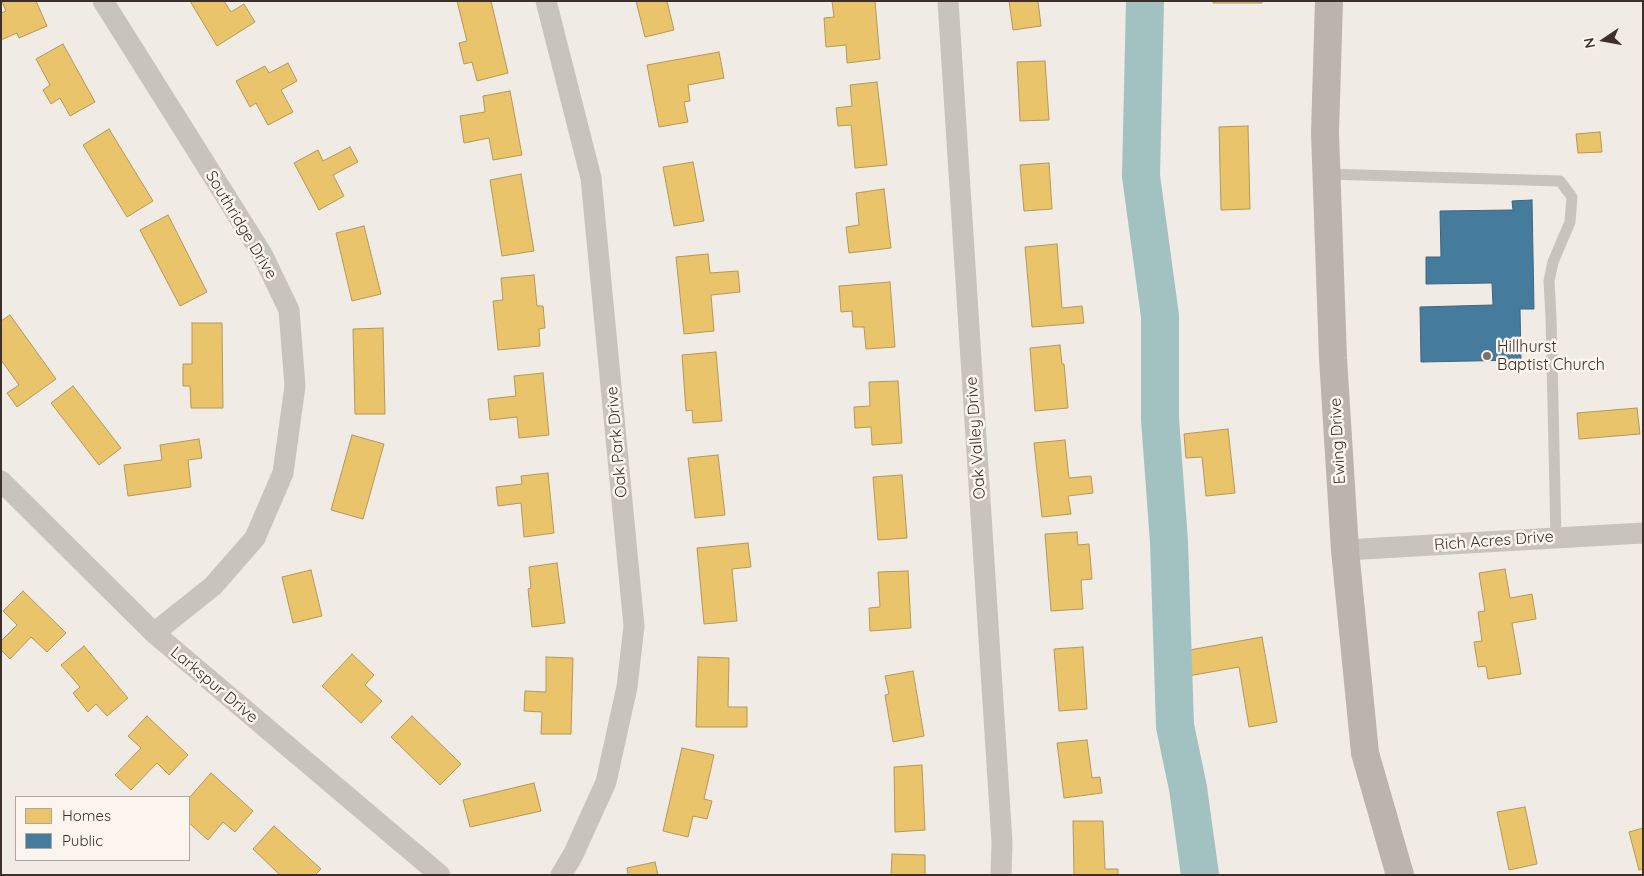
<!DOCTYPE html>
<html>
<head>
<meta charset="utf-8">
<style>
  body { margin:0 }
  #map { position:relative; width:1644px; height:876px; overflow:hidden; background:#f0ebe5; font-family:Quicksand,sans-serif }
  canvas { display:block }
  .frame { position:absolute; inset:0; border:2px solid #3b302b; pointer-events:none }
  .legend { position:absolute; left:15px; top:796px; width:175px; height:65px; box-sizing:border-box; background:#fbf5ee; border:1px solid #aea6a0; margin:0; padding:6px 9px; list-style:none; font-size:15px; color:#3b302b }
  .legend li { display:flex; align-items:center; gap:10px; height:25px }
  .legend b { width:25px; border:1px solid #aea6a0 }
  .north { position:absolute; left:1579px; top:15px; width:50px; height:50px; -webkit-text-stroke:4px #fbf5ee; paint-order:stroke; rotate:258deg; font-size:14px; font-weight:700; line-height:20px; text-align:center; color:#3b302b }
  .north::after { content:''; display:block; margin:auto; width:18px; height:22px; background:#3b302b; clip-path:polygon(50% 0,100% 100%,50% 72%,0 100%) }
</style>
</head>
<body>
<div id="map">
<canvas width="1644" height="876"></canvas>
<div class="frame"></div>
<ul class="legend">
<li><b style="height:14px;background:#e9c46a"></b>Homes</li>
<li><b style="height:14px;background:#457b9d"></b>Public</li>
</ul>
<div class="north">N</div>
</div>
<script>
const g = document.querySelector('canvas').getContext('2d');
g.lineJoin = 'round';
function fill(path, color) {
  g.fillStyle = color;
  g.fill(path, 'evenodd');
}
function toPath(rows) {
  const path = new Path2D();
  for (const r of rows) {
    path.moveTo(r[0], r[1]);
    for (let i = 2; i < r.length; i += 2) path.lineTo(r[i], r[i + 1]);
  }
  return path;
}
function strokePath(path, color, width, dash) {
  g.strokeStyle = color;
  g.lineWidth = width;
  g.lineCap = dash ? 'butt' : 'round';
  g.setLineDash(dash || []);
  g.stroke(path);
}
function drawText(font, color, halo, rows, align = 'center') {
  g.font = font + ' Quicksand,sans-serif';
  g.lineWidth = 5;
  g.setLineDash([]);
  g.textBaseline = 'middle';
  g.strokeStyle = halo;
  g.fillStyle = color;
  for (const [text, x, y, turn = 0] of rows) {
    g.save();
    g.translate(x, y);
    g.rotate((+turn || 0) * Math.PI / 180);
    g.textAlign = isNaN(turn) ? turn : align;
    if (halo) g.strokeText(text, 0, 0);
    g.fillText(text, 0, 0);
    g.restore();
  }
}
const homes = toPath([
  [2,1,36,1,47,26,19,38,17,33,1,40,1,13,6,11,2,1],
  [190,1,224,1,231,12,244,4,255,22,217,46,190,1],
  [457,1,491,1,508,73,477,81,472,62,464,64,459,43,467,41,457,1],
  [636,1,667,1,674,30,645,37,636,1],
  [832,1,875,1,880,59,847,63,846,45,826,47,824,18,834,17,832,1],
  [1009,1,1038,1,1041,26,1013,30,1009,1],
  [1213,1,1262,1,1262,3,1213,3,1213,1],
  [63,44,95,102,70,116,60,98,51,104,43,90,50,85,36,59,63,44],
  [719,52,724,78,688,85,690,101,684,102,688,122,659,127,647,65,719,52],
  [1045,61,1049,120,1020,121,1017,62,1045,61],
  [288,63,297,81,281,90,293,112,268,125,256,103,250,107,236,81,265,66,269,73,288,63],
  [877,82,887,165,855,168,851,125,838,126,836,108,852,106,850,85,877,82],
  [510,91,522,155,493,160,489,138,464,143,460,116,485,112,483,96,510,91],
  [1248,126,1250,209,1221,210,1219,127,1248,126],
  [109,129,153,201,127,217,83,145,109,129],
  [1600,132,1602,152,1578,153,1576,134,1600,132],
  [350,147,358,162,333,175,344,196,319,210,294,163,318,150,323,161,350,147],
  [693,162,704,221,674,226,663,167,693,162],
  [1049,163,1052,209,1024,211,1020,165,1049,163],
  [521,174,534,251,502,256,490,180,521,174],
  [884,189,891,248,849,253,846,227,859,225,856,193,884,189],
  [168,215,207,292,180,306,140,230,168,215],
  [364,226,381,294,352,301,336,233,364,226],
  [1057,244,1062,308,1082,306,1084,323,1032,327,1025,247,1057,244],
  [708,254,710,273,738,271,740,292,711,295,714,331,684,334,676,257,708,254],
  [534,275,537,306,543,306,545,328,539,329,540,346,498,350,493,301,503,300,501,278,534,275],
  [890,282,895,347,866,349,864,327,853,327,852,311,841,312,839,286,890,282],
  [10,315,56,379,17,407,7,393,19,385,1,360,1,321,10,315],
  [192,323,222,323,223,408,191,408,190,386,183,386,183,364,192,364,192,323],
  [383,328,385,414,355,414,353,329,383,328],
  [1060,345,1062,364,1064,364,1068,408,1035,411,1030,348,1060,345],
  [716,352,722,421,693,423,692,410,686,411,682,355,716,352],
  [543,373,549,435,519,438,517,417,490,420,488,399,516,396,514,376,543,373],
  [898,381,902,443,872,445,871,427,855,428,854,407,870,406,869,382,898,381],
  [73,386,121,448,99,465,51,403,73,386],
  [1637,408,1640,434,1579,439,1577,413,1637,408],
  [1228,429,1235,493,1206,496,1202,457,1186,458,1184,434,1228,429],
  [352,435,384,444,363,519,331,510,352,435],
  [199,439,202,458,188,460,191,487,128,496,124,465,162,460,160,445,199,439],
  [1065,440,1069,478,1091,476,1093,493,1068,496,1071,514,1042,517,1034,443,1065,440],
  [718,455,725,515,695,518,688,458,718,455],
  [548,473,554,533,524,537,521,503,498,506,496,487,522,484,521,476,548,473],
  [902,475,907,538,878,540,873,477,902,475],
  [1077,532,1078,545,1089,544,1092,579,1081,580,1083,609,1051,611,1045,534,1077,532],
  [748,543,751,567,732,569,737,621,704,624,697,548,748,543],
  [557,563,565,623,532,627,528,589,531,588,529,567,557,563],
  [1505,569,1510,598,1532,594,1536,619,1512,623,1521,674,1488,679,1486,666,1478,667,1474,642,1482,641,1478,612,1485,611,1479,573,1505,569],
  [311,570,322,616,293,623,282,577,311,570],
  [908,571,911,628,870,631,869,608,880,607,878,572,908,571],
  [23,591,66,633,47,652,31,637,10,659,1,650,1,641,17,625,3,611,23,591],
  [1262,637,1277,722,1249,727,1239,667,1188,676,1184,651,1262,637],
  [84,646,128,698,107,716,96,704,88,712,73,693,80,687,61,665,84,646],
  [1083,647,1087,709,1059,711,1054,649,1083,647],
  [352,654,374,675,365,685,382,701,361,723,322,686,352,654],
  [546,657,573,658,571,734,541,734,542,712,524,711,525,691,546,692,546,657],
  [698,657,729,658,728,707,747,707,747,727,696,727,698,657],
  [913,671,924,736,893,742,885,695,889,694,885,676,913,671],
  [147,716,188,755,169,775,157,763,131,790,115,775,141,748,128,736,147,716],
  [412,716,461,764,440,785,391,737,412,716],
  [1087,740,1092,778,1100,777,1102,793,1064,798,1057,743,1087,740],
  [682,748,714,755,704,799,712,801,707,819,693,816,688,837,663,831,682,748],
  [922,765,925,830,895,832,894,767,922,765],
  [211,773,253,811,235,832,223,822,208,840,189,823,189,798,211,773],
  [534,783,541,811,470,827,463,800,534,783],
  [1525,807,1537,864,1509,870,1497,812,1525,807],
  [1073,821,1103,821,1105,869,1118,869,1118,875,1074,875,1073,821],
  [274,826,321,869,315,875,280,875,253,849,274,826],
  [1643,828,1643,869,1639,870,1629,832,1643,828],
  [892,854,925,855,925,875,891,875,892,854],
  [655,862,658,875,628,875,627,868,655,862]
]);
fill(homes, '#e9c46a');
strokePath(homes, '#b59857', 1);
const public = toPath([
  [1532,200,1534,309,1520,309,1521,360,1421,362,1420,307,1493,305,1492,283,1426,284,1426,257,1441,257,1440,211,1513,210,1512,201,1532,200]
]);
fill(public, '#457b9d');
strokePath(public, '#42647b', 1);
strokePath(toPath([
  [1145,1,1141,176,1160,316,1160,419,1169,542,1175,726,1188,788,1200,875]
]), '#a1c2c1', 38);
strokePath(toPath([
  [1327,174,1560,181,1572,197,1570,222,1553,262,1549,281,1551,317,1556,537]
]), '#c9c3be', 11);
strokePath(toPath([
  [103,1,262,254,289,310,295,386,283,473,255,538,213,586,154,633],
  [546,1,591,178,634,626,627,687,606,782,573,855,561,875],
  [948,1,1002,842,1001,875],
  [1,481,154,633,440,875],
  [1345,550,1643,533]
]), '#c9c3be', 21);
strokePath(toPath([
  [1329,1,1325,133,1333,358,1345,550,1365,753,1400,875]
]), '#bab3ae', 28);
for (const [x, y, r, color] of [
  [1487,356,5,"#7a716c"]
]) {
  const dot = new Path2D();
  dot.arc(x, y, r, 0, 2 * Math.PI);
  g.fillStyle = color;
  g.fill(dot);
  strokePath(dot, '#fbf5ee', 2);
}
drawText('16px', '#3b302b', '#fbf5ee', [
  ["Southridge Drive",241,225,59],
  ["Oak Valley Drive",976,438,-94],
  ["Ewing Drive",1338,441,-93],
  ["Oak Park Drive",617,442,-95],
  ["Rich Acres Drive",1494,541,-4],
  ["Larkspur Drive",214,685,40]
]);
drawText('16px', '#3b302b', '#fbf5ee', [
  ["Hillhurst",1497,347],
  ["Baptist Church",1497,365]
], 'left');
</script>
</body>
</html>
